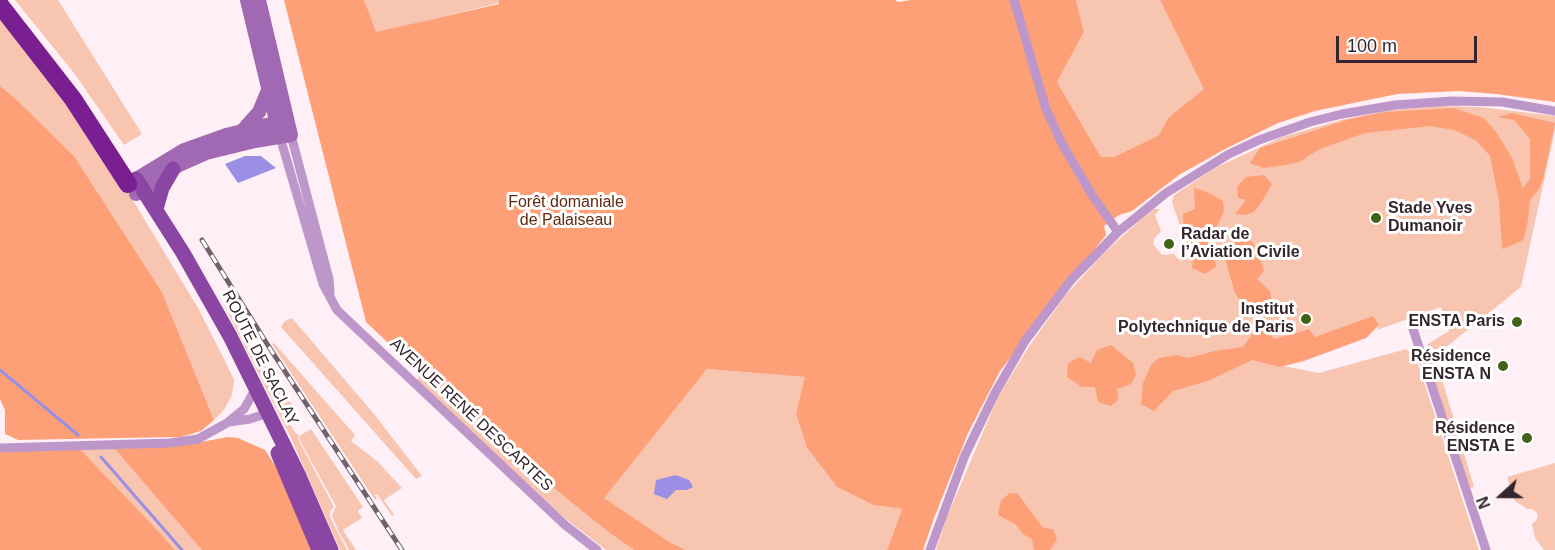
<!DOCTYPE html>
<html>
<head>
<meta charset="utf-8">
<style>
  body { margin:0 }
  #map { position:relative; width:1555px; height:550px; overflow:hidden; background:#fff0f7; font-family:Arial,sans-serif }
  canvas { display:block }
  .north { position:absolute; left:1471px; top:466px; width:60px; height:60px; -webkit-text-stroke:4px #fff; paint-order:stroke; rotate:249deg; font-size:16px; font-weight:700; line-height:24px; text-align:center; color:#34262d }
  .north::after { content:''; display:block; margin:auto; width:21px; height:27px; background:#34262d; clip-path:polygon(50% 0,100% 100%,50% 72%,0 100%) }
  .scale { position:absolute; left:1336px; top:36px; width:141px; height:27px; box-sizing:border-box; border:3px solid #34262d; border-top:0; padding-left:8px; font-size:18px; line-height:21px; white-space:nowrap; color:#34262d; -webkit-text-stroke:4px #fff; paint-order:stroke }
</style>
</head>
<body>
<div id="map">
<canvas width="1555" height="550"></canvas>
<div class="north">N</div>
<div class="scale">100 m</div>
</div>
<script>
const g = document.querySelector('canvas').getContext('2d');
g.lineJoin = 'round';
function fill(path, color) {
  g.fillStyle = color;
  g.fill(path, 'evenodd');
}
function toPath(rows) {
  const path = new Path2D();
  for (const r of rows) {
    path.moveTo(r[0], r[1]);
    for (let i = 2; i < r.length; i += 2) path.lineTo(r[i], r[i + 1]);
  }
  return path;
}
function strokePath(path, color, width, dash) {
  g.strokeStyle = color;
  g.lineWidth = width;
  g.lineCap = dash ? 'butt' : 'round';
  g.setLineDash(dash || []);
  g.stroke(path);
}
function drawText(font, color, halo, rows, align = 'center') {
  g.font = font + ' Arial,sans-serif';
  g.lineWidth = 6;
  g.setLineDash([]);
  g.textBaseline = 'middle';
  g.strokeStyle = halo;
  g.fillStyle = color;
  for (const [text, x, y, turn = 0] of rows) {
    g.save();
    g.translate(x, y);
    g.rotate((+turn || 0) * Math.PI / 180);
    g.textAlign = isNaN(turn) ? turn : align;
    if (halo) g.strokeText(text, 0, 0);
    g.fillText(text, 0, 0);
    g.restore();
  }
}
fill(toPath([
  [15,0,58,0,142,134,124,145,74,73],
  [364,0,499,0,499,3,375,33],
  [1076,0,1160,0,1205,89,1168,118,1159,135,1114,157,1101,157,1057,82,1084,32],
  [0,15,85,127,131,197,198,308,224,359,234,380,232,395,224,410,214,420,162,292,74,156,18,101,0,86],
  [1437,106,1480,107,1555,116,1555,130,1521,287,1435,356,1474,487,1470,488,1426,357,1428,344,1449,331,1441,307,1377,330,1379,325,1315,337,1309,329,1274,339,1252,334,1243,347,1252,360,1319,373,1406,349,1416,358,1479,550,936,550,947,517,998,397,1030,345,1065,296,1103,254,1138,222,1154,209,1160,209,1155,215,1161,231,1154,239,1153,244,1162,255,1174,254,1178,259,1189,254,1172,202,1174,195,1217,167,1282,137,1341,120,1392,110],
  [223,303,298,414,288,421,296,434,298,434,299,441,334,507,330,511,330,517,347,550,340,550,291,438],
  [292,318,374,414,422,476,416,479,281,327,285,321],
  [274,343,355,435,351,441,378,462,402,488,384,500,394,515,392,516,377,494,375,495,377,498,375,500,272,344],
  [425,369,611,534,634,550,606,550,561,515,418,382,419,372],
  [707,369,806,377,796,414,807,448,837,487,873,505,902,509,887,550,686,550,671,543,603,498],
  [311,429,363,507,358,511,362,518,343,530,356,550,349,550,339,532,332,516,336,506,300,441,299,436],
  [80,449,115,449,158,496,203,550,175,550],
  [1555,463,1555,550,1544,550,1535,538,1533,528,1532,524,1536,521,1538,514,1532,509,1527,509,1515,501,1507,477]
]), '#f7c5b0');
fill(toPath([
  [284,0,364,0,376,32,499,4,499,0,895,0,898,2,911,0,1076,0,1084,32,1057,82,1101,157,1114,157,1159,135,1168,118,1204,89,1160,0,1555,0,1555,102,1496,94,1459,91,1397,94,1315,111,1278,123,1225,149,1179,175,1132,211,1119,215,1104,226,1106,235,1000,371,968,433,934,518,923,550,887,550,902,509,873,505,837,487,807,448,796,414,805,377,707,369,604,498,671,543,686,550,634,550,611,534,549,484,425,369,419,372,366,322],
  [0,86,18,101,74,156,162,292,214,420,201,431,181,437,119,438,18,440,5,434,5,410,0,399],
  [1453,108,1484,118,1496,132,1512,158,1523,188,1530,179,1530,139,1514,120,1498,117,1512,113,1555,123,1543,179,1539,189,1530,200,1527,227,1523,240,1513,245,1502,249,1499,201,1490,156,1477,141,1455,130,1430,126,1365,133,1320,149,1299,162,1286,165,1263,168,1250,163,1260,148,1350,119,1383,112],
  [1264,175,1272,184,1261,203,1254,212,1246,215,1235,214,1246,200,1238,198,1237,187,1246,177],
  [1194,188,1207,192,1223,201,1224,211,1210,241,1210,254,1217,266,1205,274,1192,268,1194,250,1184,233,1183,214,1195,209],
  [1247,234,1257,250,1264,271,1257,279,1270,291,1272,302,1270,309,1263,316,1255,314,1243,305,1235,293,1226,262,1225,249,1231,241],
  [1373,316,1379,325,1366,338,1304,361,1280,367,1252,360,1208,381,1173,391,1154,411,1141,404,1143,383,1151,365,1159,358,1177,355,1188,358,1215,351,1243,347,1252,334,1265,330,1274,339,1309,329,1315,337],
  [1111,345,1133,363,1136,375,1131,384,1117,389,1118,400,1111,406,1098,402,1095,387,1082,387,1067,377,1068,363,1080,357,1091,363,1097,350],
  [228,437,238,438,265,450,276,467,313,550,202,550,115,449,185,445],
  [80,449,158,531,175,550,0,550,0,452],
  [1010,493,1018,494,1043,528,1053,529,1057,539,1050,550,1034,550,1032,539,1023,534,1015,524,998,515,1001,500]
]), '#fda077');
fill(toPath([
  [245,156,261,156,276,168,238,183,225,164],
  [676,475,689,480,693,487,687,490,676,490,667,499,654,494,656,480]
]), '#9a8fe5');
strokePath(toPath([
  [0,370,78,435],
  [101,457,182,550]
]), '#9a8fe5', 3);
strokePath(toPath([
  [1014,0,1046,109,1061,142,1092,195,1118,232],
  [291,135,329,279,330,293],
  [280,137,323,284,337,310,565,525,597,550],
  [1413,329,1486,550],
  [229,422,250,419,268,413],
  [0,448,170,443,198,439,227,423,244,409,256,388],
  [930,550,965,455,995,393,1025,341,1071,280,1118,232,1166,193,1229,154,1259,140,1310,122,1342,114,1395,105,1452,101,1502,102,1555,111]
]), '#bd97ca', 9);
strokePath(toPath([
  [247,0,278,129],
  [242,131,259,112,269,88],
  [128,184,184,150,226,135,287,120],
  [136,194,179,165,206,153,255,141,291,135,259,0]
]), '#a169b3', 14);
strokePath(toPath([
  [136,179,183,253,230,336,298,474,331,550],
  [156,209,162,188,173,169],
  [278,453,319,550]
]), '#8b45a2', 15);
strokePath(toPath([
  [0,5,73,99,128,184]
]), '#791f92', 18);
const rail = toPath([
  [202,240,269,347,402,550]
]);
strokePath(rail, '#706269', 5);
strokePath(rail, '#fff', 3, [9]);
for (const [x, y, r, color] of [
  [1376,218,6,"#426218"],
  [1169,244,6,"#426218"],
  [1306,319,6,"#426218"],
  [1517,322,6,"#426218"],
  [1503,366,6,"#426218"],
  [1527,438,6,"#426218"]
]) {
  const dot = new Path2D();
  dot.arc(x, y, r, 0, 2 * Math.PI);
  g.fillStyle = color;
  g.fill(dot);
  strokePath(dot, '#fff', 2);
}
drawText('16px', '#62290c', '#fff', [
  ["Forêt domaniale",566,203],
  ["de Palaiseau",566,221]
]);
drawText('bold 16px', '#34262d', '#fff', [
  ["Stade Yves",1388,209,"left"],
  ["Dumanoir",1388,227,"left"],
  ["Radar de",1181,235,"left"],
  ["l’Aviation Civile",1181,253,"left"],
  ["Institut",1294,310],
  ["Polytechnique de Paris",1294,328],
  ["ENSTA Paris",1505,322],
  ["Résidence",1491,357],
  ["ENSTA N",1491,375],
  ["Résidence",1515,429],
  ["ENSTA E",1515,447]
], 'right');
drawText('16px', '#34262d', '#fff', [
  ["ROUTE DE SACLAY",260,358,63],
  ["AVENUE RENÉ DESCARTES",471,415,43]
]);
</script>
</body>
</html>
